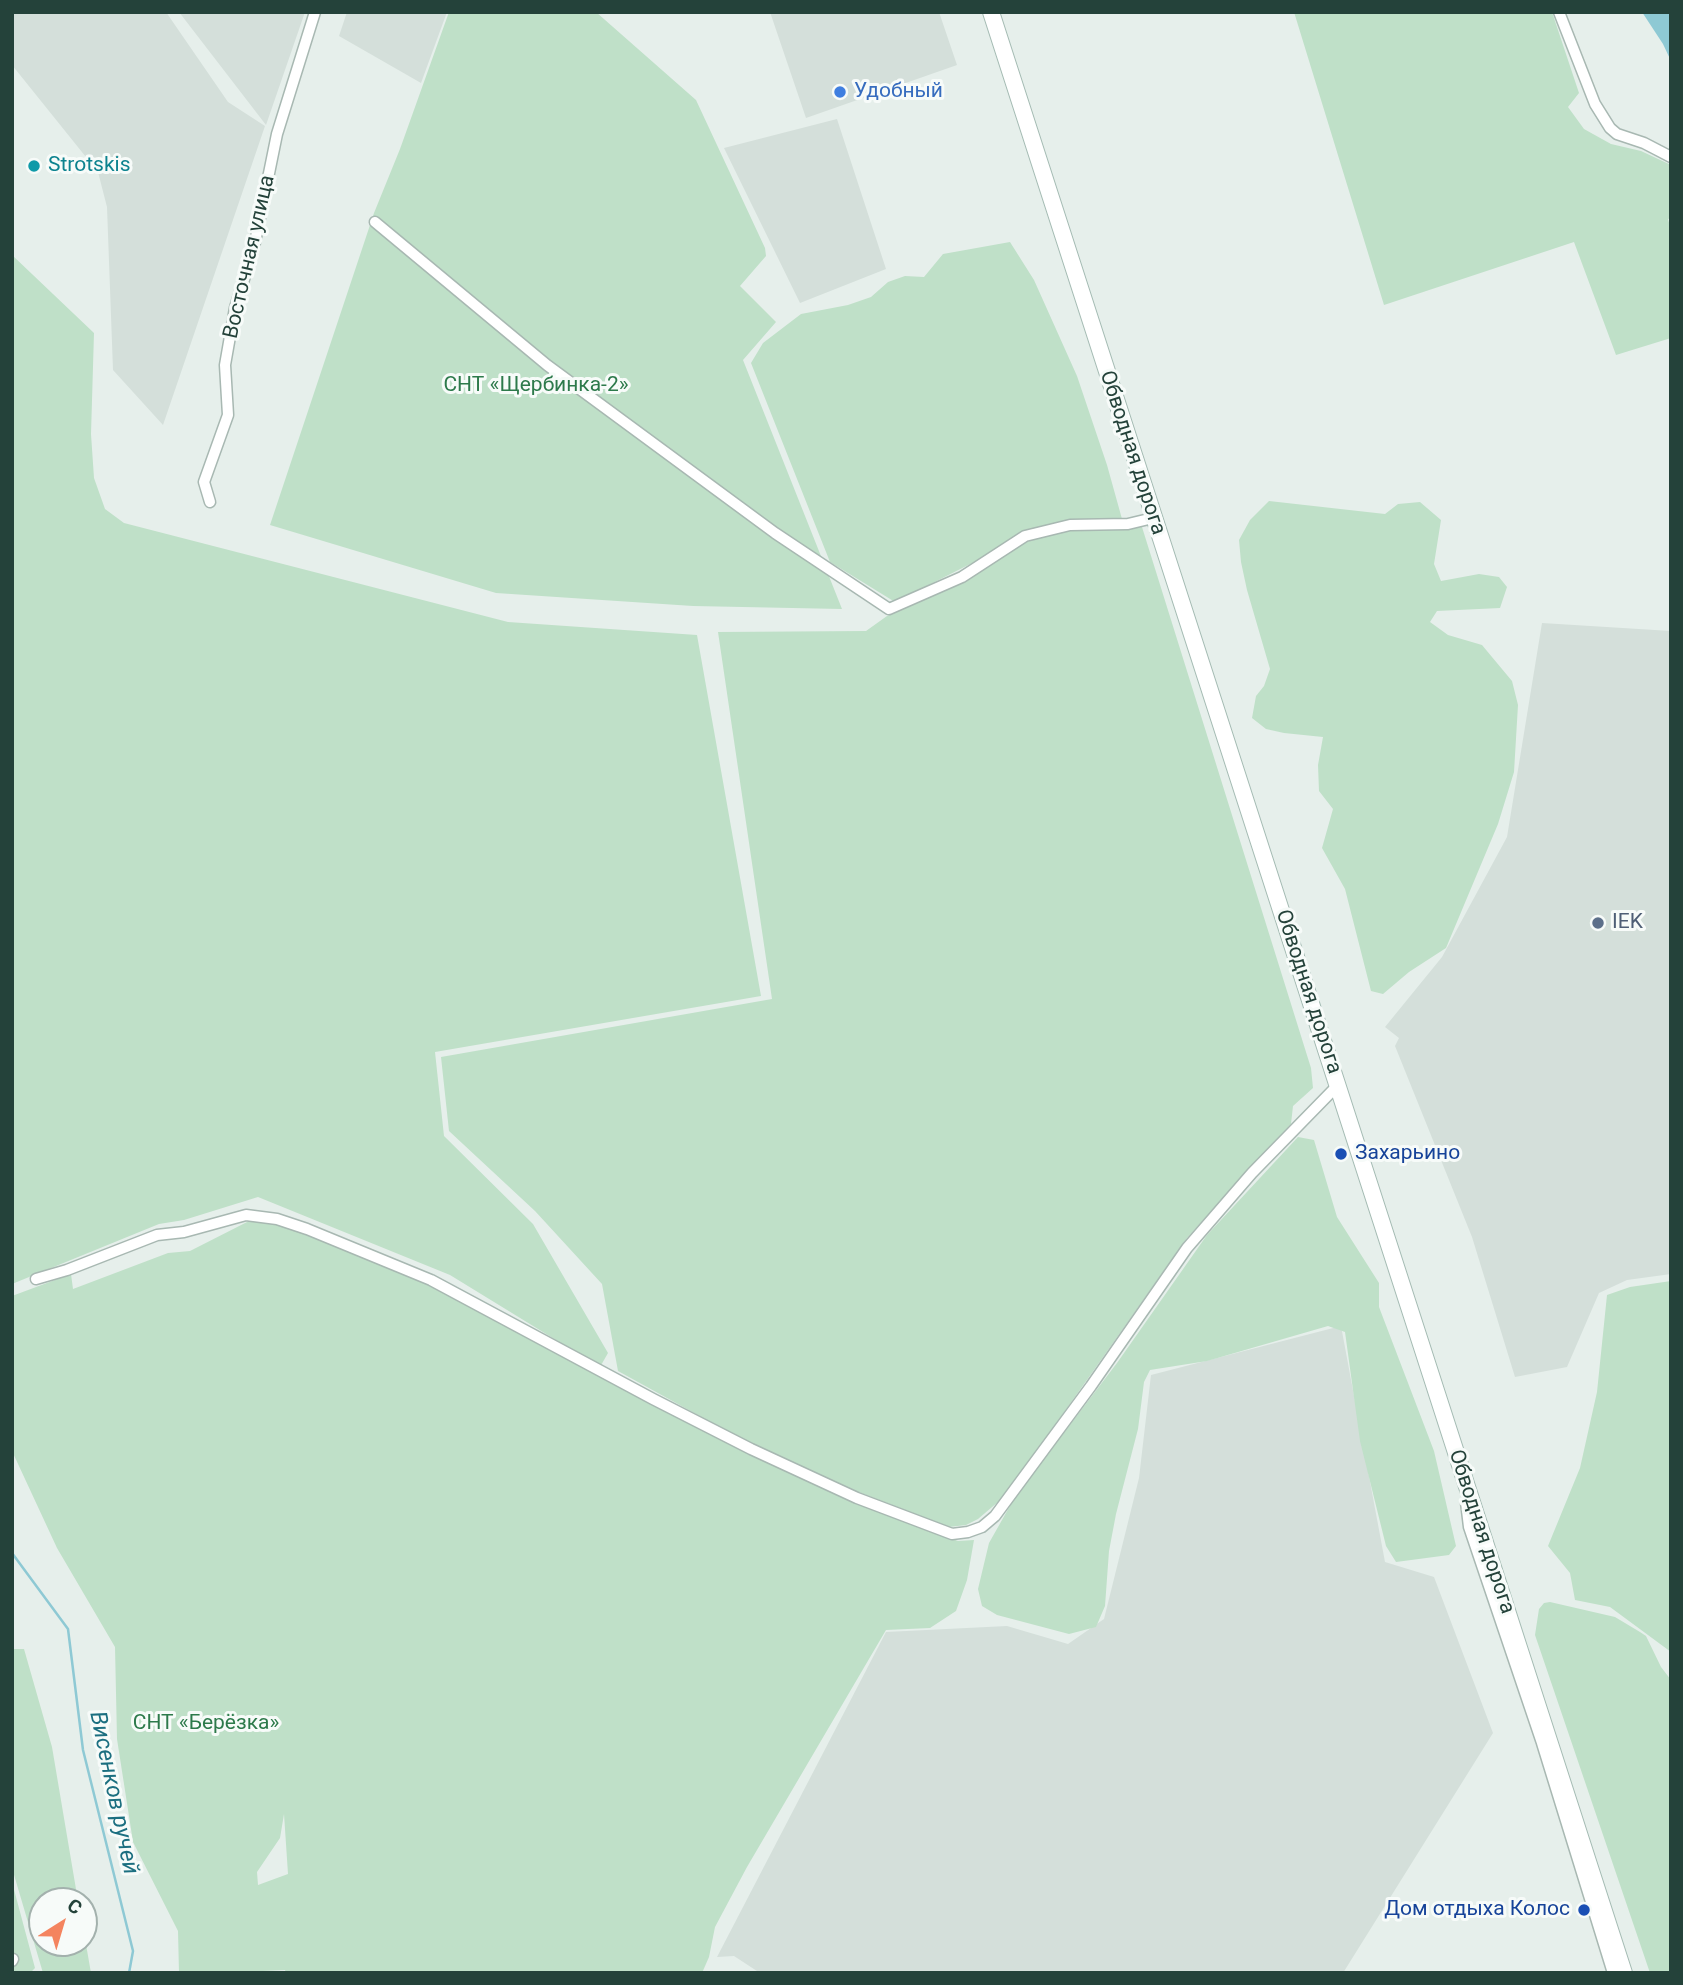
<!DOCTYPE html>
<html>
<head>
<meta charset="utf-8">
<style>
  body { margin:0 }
  #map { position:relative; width:1683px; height:1985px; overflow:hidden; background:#e6efeb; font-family:Roboto,sans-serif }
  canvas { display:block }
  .frame { position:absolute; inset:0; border:14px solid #24423a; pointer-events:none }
  .north { position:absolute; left:28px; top:1887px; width:70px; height:70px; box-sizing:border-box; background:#f7fbf9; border:2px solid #a3b1ad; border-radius:50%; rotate:37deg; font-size:19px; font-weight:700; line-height:28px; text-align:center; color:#24423a }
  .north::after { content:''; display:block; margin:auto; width:24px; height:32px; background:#f4845f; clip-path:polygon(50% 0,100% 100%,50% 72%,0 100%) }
</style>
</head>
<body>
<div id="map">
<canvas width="1683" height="1985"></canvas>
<div class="frame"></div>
<div class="north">С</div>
</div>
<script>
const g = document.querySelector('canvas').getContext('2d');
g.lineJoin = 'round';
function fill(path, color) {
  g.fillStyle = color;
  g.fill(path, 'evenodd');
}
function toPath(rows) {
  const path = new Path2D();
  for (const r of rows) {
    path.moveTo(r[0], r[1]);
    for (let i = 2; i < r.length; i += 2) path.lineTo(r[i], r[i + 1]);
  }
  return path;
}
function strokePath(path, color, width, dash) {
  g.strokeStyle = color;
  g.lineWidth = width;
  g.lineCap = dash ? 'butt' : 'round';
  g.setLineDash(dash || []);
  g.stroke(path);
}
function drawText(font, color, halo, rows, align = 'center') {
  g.font = font + ' Roboto,sans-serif';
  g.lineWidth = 6;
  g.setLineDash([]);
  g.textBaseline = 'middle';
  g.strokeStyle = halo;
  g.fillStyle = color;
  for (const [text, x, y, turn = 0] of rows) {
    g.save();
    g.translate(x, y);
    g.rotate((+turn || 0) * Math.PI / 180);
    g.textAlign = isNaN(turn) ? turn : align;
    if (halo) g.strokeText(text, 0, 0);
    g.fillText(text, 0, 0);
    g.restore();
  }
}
fill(toPath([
  [12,12,166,12,228,102,265,126,163,425,113,370,107,207,98,172,12,65],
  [179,12,305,12,266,125],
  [347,12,447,12,421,83,339,36],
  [770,12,939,12,957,65,806,118],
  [837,119,886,269,800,303,724,148],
  [1542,623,1671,631,1671,1274,1627,1280,1599,1293,1567,1367,1515,1377,1472,1237,1395,1046,1399,1038,1385,1027,1442,957,1507,837],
  [1341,1326,1385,1562,1434,1577,1493,1733,1343,1973,760,1973,734,1956,717,1957,886,1632,1007,1626,1068,1644,1104,1619,1139,1478,1151,1375]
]), '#d4dfda');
fill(toPath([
  [449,12,596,12,696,100,765,248,766,256,740,286,776,322,743,360,842,609,693,606,496,593,270,525,374,213,400,149],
  [1294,12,1552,12,1579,93,1568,107,1584,129,1611,144,1641,151,1671,165,1671,218,1668,219,1671,230,1671,338,1616,355,1574,242,1384,305],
  [1010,242,1034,280,1077,376,1107,465,1122,519,1070,520,1032,529,992,553,895,602,830,562,751,363,763,343,801,314,848,305,871,297,888,282,905,276,924,277,943,254],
  [12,255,94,333,91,434,94,478,105,509,124,523,508,622,697,635,761,996,435,1052,444,1136,533,1224,608,1353,600,1367,450,1275,258,1197,184,1220,159,1224,12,1284],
  [1269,501,1385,514,1398,504,1420,502,1441,520,1434,564,1441,581,1479,574,1499,577,1507,587,1500,608,1437,611,1430,622,1448,635,1482,645,1512,681,1518,705,1514,772,1498,824,1446,948,1409,972,1383,994,1371,991,1345,889,1322,848,1333,809,1319,791,1318,765,1323,737,1284,733,1266,729,1252,718,1256,696,1264,686,1270,669,1247,590,1241,562,1239,540,1250,520],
  [1142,527,1311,1068,1313,1088,1293,1106,1291,1124,1187,1238,1005,1496,978,1519,966,1525,949,1527,856,1491,745,1441,618,1371,602,1284,535,1211,449,1131,441,1057,772,999,718,632,866,631,887,616,966,581,1019,545,1035,539,1075,529],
  [1298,1137,1314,1140,1337,1217,1379,1283,1379,1307,1434,1451,1456,1546,1449,1555,1396,1562,1386,1546,1360,1441,1345,1332,1328,1326,1207,1361,1150,1370,1144,1382,1138,1429,1116,1514,1109,1551,1105,1606,1096,1627,1069,1634,997,1615,982,1606,978,1589,989,1543,1015,1497,1117,1363,1207,1235],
  [251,1220,284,1224,417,1278,699,1429,849,1500,958,1541,974,1540,967,1580,956,1611,930,1628,886,1630,747,1867,715,1927,709,1957,702,1973,286,1973,285,1970,263,1971,263,1973,179,1973,178,1931,133,1842,117,1739,115,1647,57,1548,12,1451,12,1296,71,1274,73,1289,168,1253,190,1251],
  [284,1814,288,1874,258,1885,257,1872,280,1838],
  [1671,1281,1671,1652,1610,1607,1575,1600,1570,1573,1548,1546,1580,1468,1597,1392,1607,1295,1630,1287],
  [1550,1602,1615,1617,1640,1632,1646,1636,1661,1667,1671,1680,1671,1973,1650,1973,1535,1635,1539,1609,1544,1603],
  [12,1649,24,1649,52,1747,78,1901,42,1901,42,1943,84,1943,84,1933,91,1973,43,1973,12,1868],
  [12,1882,35,1968,30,1973,12,1973]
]), '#bfe0c8');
fill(toPath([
  [1642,12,1671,12,1671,61,1663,44]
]), '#8ec9d4');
strokePath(toPath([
  [12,1553,68,1629,83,1750,133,1951,129,1973]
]), '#8ec9d4', 2.5);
const street = toPath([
  [1559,12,1595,104,1610,128,1617,134,1644,143,1671,157],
  [375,222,547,365,775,533,889,609,962,577,1025,536,1070,525,1128,524,1153,518],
  [210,502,204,482,228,415,225,365,235,308,254,247,277,134,315,12],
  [36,1279,67,1270,157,1235,184,1232,246,1215,277,1219,307,1229,431,1280,653,1399,751,1449,857,1498,952,1534,968,1532,982,1527,995,1516,1091,1386,1187,1248,1252,1173,1338,1085],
  [1466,1502,1469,1527,1542,1743,1613,1973],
  [12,1961,13,1959]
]);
const secondary = toPath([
  [991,12,1624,1973]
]);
strokePath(street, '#a8b8b2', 13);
strokePath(secondary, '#a4bbb3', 18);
strokePath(street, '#fff', 10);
strokePath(secondary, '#fff', 16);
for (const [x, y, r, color] of [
  [840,92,7,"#3f7fe0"],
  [34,166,7,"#0f9aa8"],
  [1598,923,7,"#5c6f8a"],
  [1341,1154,7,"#1a4fb4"],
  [1584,1910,7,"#1a4fb4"]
]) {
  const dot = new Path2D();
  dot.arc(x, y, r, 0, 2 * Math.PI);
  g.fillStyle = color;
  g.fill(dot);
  strokePath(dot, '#f7fbf9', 2.5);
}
drawText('21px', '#366cbe', '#f7fbf9', [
  ["Удобный",854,92]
], 'left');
drawText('21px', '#0d838f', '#f7fbf9', [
  ["Strotskis",48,166]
], 'left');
drawText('21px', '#24423a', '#f7fbf9', [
  ["Восточная улица",250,257,-77],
  ["Обводная дорога",1132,453,72],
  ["Обводная дорога",1308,992,72],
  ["Обводная дорога",1481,1532,72]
]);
drawText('21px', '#2d7a4b', '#f7fbf9', [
  ["СНТ «Щербинка-2»",536,386],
  ["СНТ «Берёзка»",206,1724]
]);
drawText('21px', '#4e5e75', '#f7fbf9', [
  ["IEK",1612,923]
], 'left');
drawText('21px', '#164399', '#f7fbf9', [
  ["Захарьино",1355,1154],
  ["Дом отдыха Колос",1570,1910,"right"]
], 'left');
drawText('italic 23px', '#1c6f80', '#f7fbf9', [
  ["Висенков ручей",113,1793,78]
]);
</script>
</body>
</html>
